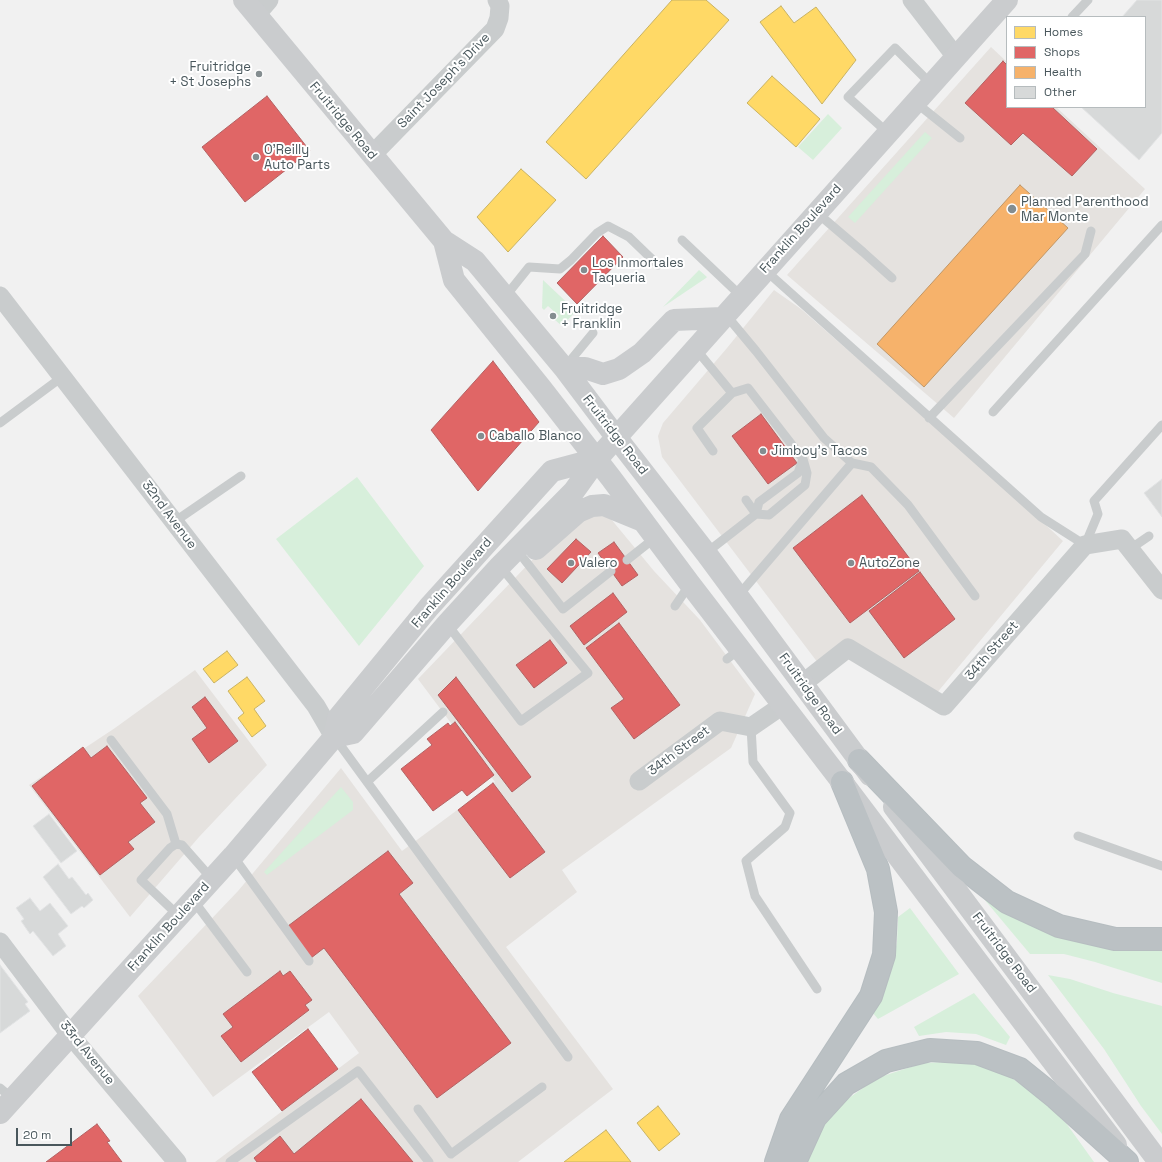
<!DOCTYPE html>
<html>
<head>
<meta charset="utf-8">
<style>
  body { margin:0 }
  #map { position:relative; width:1162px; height:1162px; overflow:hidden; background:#f1f1f1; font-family:"Space Grotesk",sans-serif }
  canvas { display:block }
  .legend { position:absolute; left:1006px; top:16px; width:140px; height:92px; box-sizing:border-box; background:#fff; border:1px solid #b6bcbe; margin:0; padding:5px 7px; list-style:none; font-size:12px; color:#49575c }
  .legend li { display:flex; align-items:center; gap:8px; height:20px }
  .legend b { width:20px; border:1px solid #b6bcbe }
  .scale { position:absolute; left:16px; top:1128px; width:56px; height:18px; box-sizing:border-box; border:2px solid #49575c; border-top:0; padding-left:5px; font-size:12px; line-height:14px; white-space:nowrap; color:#49575c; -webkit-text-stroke:3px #fff; paint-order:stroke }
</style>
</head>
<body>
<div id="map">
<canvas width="1162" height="1162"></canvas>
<ul class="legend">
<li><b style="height:11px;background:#ffd966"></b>Homes</li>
<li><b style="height:11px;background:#e06666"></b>Shops</li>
<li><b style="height:11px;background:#f6b26b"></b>Health</li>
<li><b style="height:11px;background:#d7d9d9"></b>Other</li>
</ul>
<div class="scale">20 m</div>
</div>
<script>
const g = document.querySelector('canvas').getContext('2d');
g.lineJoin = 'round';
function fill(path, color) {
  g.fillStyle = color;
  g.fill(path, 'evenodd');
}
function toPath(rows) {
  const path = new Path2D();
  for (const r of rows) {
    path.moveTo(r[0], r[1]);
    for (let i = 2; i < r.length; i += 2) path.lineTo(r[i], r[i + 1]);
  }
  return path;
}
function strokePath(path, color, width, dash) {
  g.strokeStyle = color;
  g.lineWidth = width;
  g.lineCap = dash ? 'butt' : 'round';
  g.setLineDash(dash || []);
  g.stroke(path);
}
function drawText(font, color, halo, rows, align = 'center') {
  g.font = font + ' "Space Grotesk",sans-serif';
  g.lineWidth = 4;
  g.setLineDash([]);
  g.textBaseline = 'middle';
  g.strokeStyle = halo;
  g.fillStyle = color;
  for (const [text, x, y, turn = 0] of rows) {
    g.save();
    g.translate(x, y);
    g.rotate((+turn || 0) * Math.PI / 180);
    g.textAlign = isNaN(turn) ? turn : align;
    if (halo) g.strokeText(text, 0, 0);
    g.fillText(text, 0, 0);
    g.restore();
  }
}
fill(toPath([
  [991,47,1007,62,1007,107,1056,107,1145,189,954,418,787,275],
  [774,290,801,309,1010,492,1063,541,936,694,850,643,818,663,662,457,658,436,663,423,727,348],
  [601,515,611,519,654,571,700,620,755,694,731,748,562,870,577,892,506,947,613,1089,518,1162,215,1162,359,1053,329,1012,213,1097,138,996,238,891,341,768,402,851,495,782,418,679,538,554,579,518],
  [195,670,267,765,199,837,130,917,29,785,115,728]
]), '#e5e2df');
fill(toPath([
  [828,114,842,128,813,160,798,147],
  [925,132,932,138,855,223,848,217],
  [699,270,707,277,706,278,663,307],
  [543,280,576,311,562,326,555,320,559,316,548,306,544,310,542,308],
  [357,477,424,566,359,646,276,539],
  [341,787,353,802,353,810,267,875,264,872],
  [979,893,1002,905,1162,944,1162,983,1095,962,1064,954,1030,954],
  [910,908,959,974,878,1019,872,1012,882,993,891,971,897,942,898,917],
  [1048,975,1070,979,1113,993,1162,1006,1162,1134,1141,1106,1104,1049],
  [974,993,1010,1037,1006,1045,976,1034,946,1032,919,1036,914,1027],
  [966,1061,1008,1075,1042,1100,1066,1123,1094,1162,804,1162,821,1125,842,1103,877,1078,923,1063]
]), '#d7efdb');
const homes = toPath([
  [672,0,706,0,729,20,586,179,546,142,672,0],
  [781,6,794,23,816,7,856,60,822,104,760,22,781,6],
  [772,76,820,119,796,147,747,103,772,76],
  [521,169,556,200,508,252,477,217,521,169],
  [227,651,238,665,214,683,203,669,227,651],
  [247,677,265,701,254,709,266,726,252,737,238,718,244,713,228,691,247,677],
  [658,1106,680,1134,659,1151,637,1123,658,1106],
  [606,1130,631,1162,564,1162,606,1130]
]);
fill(homes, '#ffd966');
strokePath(homes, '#c8b263', 1);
const shops = toPath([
  [1003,61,1007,65,1007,107,1052,107,1097,149,1072,176,1023,133,1011,145,965,103,1003,61],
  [267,96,310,151,245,202,202,147,267,96],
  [603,236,623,257,577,304,557,283,603,236],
  [493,361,539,422,478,491,431,430,493,361],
  [761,414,797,463,768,484,732,436,761,414],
  [862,495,919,571,850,623,793,548,862,495],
  [576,539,591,552,562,583,547,569,576,539],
  [614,542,638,575,622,586,598,553,614,542],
  [920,572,955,619,904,658,869,611,920,572],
  [613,593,627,612,584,645,570,626,613,593],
  [619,623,680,705,634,739,611,708,624,699,586,648,619,623],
  [550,640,567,663,534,688,516,665,550,640],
  [456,677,531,777,512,792,438,695,456,677],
  [205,697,238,741,209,763,192,739,207,728,192,707,205,697],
  [455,722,494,775,467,796,462,790,433,811,401,769,432,745,427,739,448,723,450,726,455,722],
  [107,746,147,798,140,803,155,822,128,842,134,849,100,875,32,786,83,747,91,758,107,746],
  [493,783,545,852,510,878,458,810,493,783],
  [388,851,413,883,399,894,511,1043,437,1098,324,948,311,958,288,926,388,851],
  [280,971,283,976,290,971,312,1000,305,1005,309,1010,241,1062,221,1036,233,1027,223,1014,280,971],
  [308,1029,338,1069,282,1111,252,1072,308,1029],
  [361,1099,413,1162,257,1162,254,1158,280,1136,294,1154,361,1099],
  [97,1124,110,1141,107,1142,122,1162,46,1162,97,1124]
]);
fill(shops, '#e06666');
strokePath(shops, '#b36263', 1);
const health = toPath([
  [1020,185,1068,228,924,387,877,344,1020,185]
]);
fill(health, '#f6b26b');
strokePath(health, '#c29766', 1);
const building = toPath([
  [1137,0,1162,0,1162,133,1139,160,1081,107,1145,107,1145,17,1122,17,1137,0],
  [1162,479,1162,517,1144,493,1162,479],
  [49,814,77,851,61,863,33,826,49,814],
  [58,864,69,879,72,877,86,895,88,893,93,900,84,908,82,906,71,914,43,877,58,864],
  [30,898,40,911,50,903,68,926,58,934,66,946,53,956,33,931,30,934,21,921,24,919,16,908,30,898],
  [0,965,28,1002,25,1004,30,1011,0,1033,0,965]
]);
fill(building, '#d7d9d9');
strokePath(building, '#e2e3e4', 1);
const highway = toPath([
  [859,760,962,867,1007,902,1059,926,1115,939,1162,939],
  [776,1162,791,1119,871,996,884,955,886,912,878,869,842,782],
  [795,1162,815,1118,846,1084,886,1061,930,1050,977,1053,1020,1069,1056,1098,1127,1162]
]);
strokePath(highway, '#b6bdc0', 24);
strokePath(toPath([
  [1072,17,1088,0],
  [915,102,960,138],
  [888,133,848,97,895,48,931,84],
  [816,212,863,252,892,278],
  [682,240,741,296],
  [765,270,1041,517,1085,545,1098,514,1094,501,1162,425],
  [505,297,529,267,560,269,571,260,597,233,608,226,629,237,658,265],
  [726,315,756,351,824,438,852,463,871,467,908,505,975,596],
  [695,348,732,393,697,428,713,451],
  [565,367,593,333],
  [732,393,748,388,803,459,807,473,805,485,769,515,756,514,759,502,798,473,803,459],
  [993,412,1162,225],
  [929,418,1085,254,1091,231],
  [0,423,62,377],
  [174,522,241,476],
  [1130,549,1149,536],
  [706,553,756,514,746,500],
  [524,559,563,609,611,571],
  [627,560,656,537],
  [738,596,852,463],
  [675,606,690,584],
  [447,624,521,721,588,673,500,566],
  [727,659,740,649],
  [751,727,753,762,790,813,785,827,746,861,755,896,817,989],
  [335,738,568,1057],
  [111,740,167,814,176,844],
  [367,782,443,712],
  [1078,836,1162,866],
  [233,856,309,961],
  [193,900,247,972],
  [179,916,141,880,170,848,176,844,182,845,212,879],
  [0,1088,13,1099],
  [418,1109,451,1154,542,1087],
  [230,1162,358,1071,429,1162]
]), '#c9cccd', 9);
strokePath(toPath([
  [912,0,956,57],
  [256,15,269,0],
  [372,155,495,29,499,18,500,6,497,0],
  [0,296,316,706,334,737],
  [802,684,848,648,944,706,1085,545,1122,539,1162,590],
  [639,781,720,721,751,727,783,705],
  [0,942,71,1036,177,1162]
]), '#c9cccd', 19);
strokePath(toPath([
  [244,0,444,241,475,261,564,368,616,437,706,553,870,775],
  [444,241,454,280,541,388,611,478,690,584,842,782,1116,1145],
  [564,368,585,368,603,374,619,369,642,353,674,320,722,318],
  [536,549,578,512,592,506,604,505,643,521],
  [334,737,353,733,447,624,500,566,574,491,597,459,1007,0],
  [894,807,1159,1162],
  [0,1113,233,856,334,737,338,718,429,607,552,471,597,459]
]), '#caccce', 22);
strokePath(highway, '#bbc1c4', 22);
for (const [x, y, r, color] of [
  [259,74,4,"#848d90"],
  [256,157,4,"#848d90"],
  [1012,209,5,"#848d90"],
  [584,270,4,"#848d90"],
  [553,316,4,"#848d90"],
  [481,436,4,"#848d90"],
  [763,451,4,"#848d90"],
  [571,563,4,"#848d90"],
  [851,563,4,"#848d90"]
]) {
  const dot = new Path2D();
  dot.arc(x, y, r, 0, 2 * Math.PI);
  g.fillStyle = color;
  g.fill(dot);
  strokePath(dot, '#fff', 1.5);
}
drawText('13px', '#49575c', '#fff', [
  ["Fruitridge",251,67,"right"],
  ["+ St Josephs",251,82,"right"],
  ["O'Reilly",264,150],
  ["Auto Parts",264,165],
  ["Planned Parenthood",1021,202],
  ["Mar Monte",1021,217],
  ["Los Inmortales",592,263],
  ["Taqueria",592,278],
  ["Fruitridge",561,309],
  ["+ Franklin",561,324],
  ["Caballo Blanco",489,436],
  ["Jimboy's Tacos",771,451],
  ["Valero",579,563],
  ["AutoZone",859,563]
], 'left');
drawText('13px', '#49575c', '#fff', [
  ["Saint Joseph's Drive",444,81,-46],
  ["Fruitridge Road",343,121,50],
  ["Franklin Boulevard",801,229,-48],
  ["Fruitridge Road",615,435,52],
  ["32nd Avenue",169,515,53],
  ["Franklin Boulevard",452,583,-49],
  ["34th Street",992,651,-49],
  ["Fruitridge Road",810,694,54],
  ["34th Street",679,751,-37],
  ["Franklin Boulevard",169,927,-48],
  ["Fruitridge Road",1004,953,53],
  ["33rd Avenue",87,1053,51]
]);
</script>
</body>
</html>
